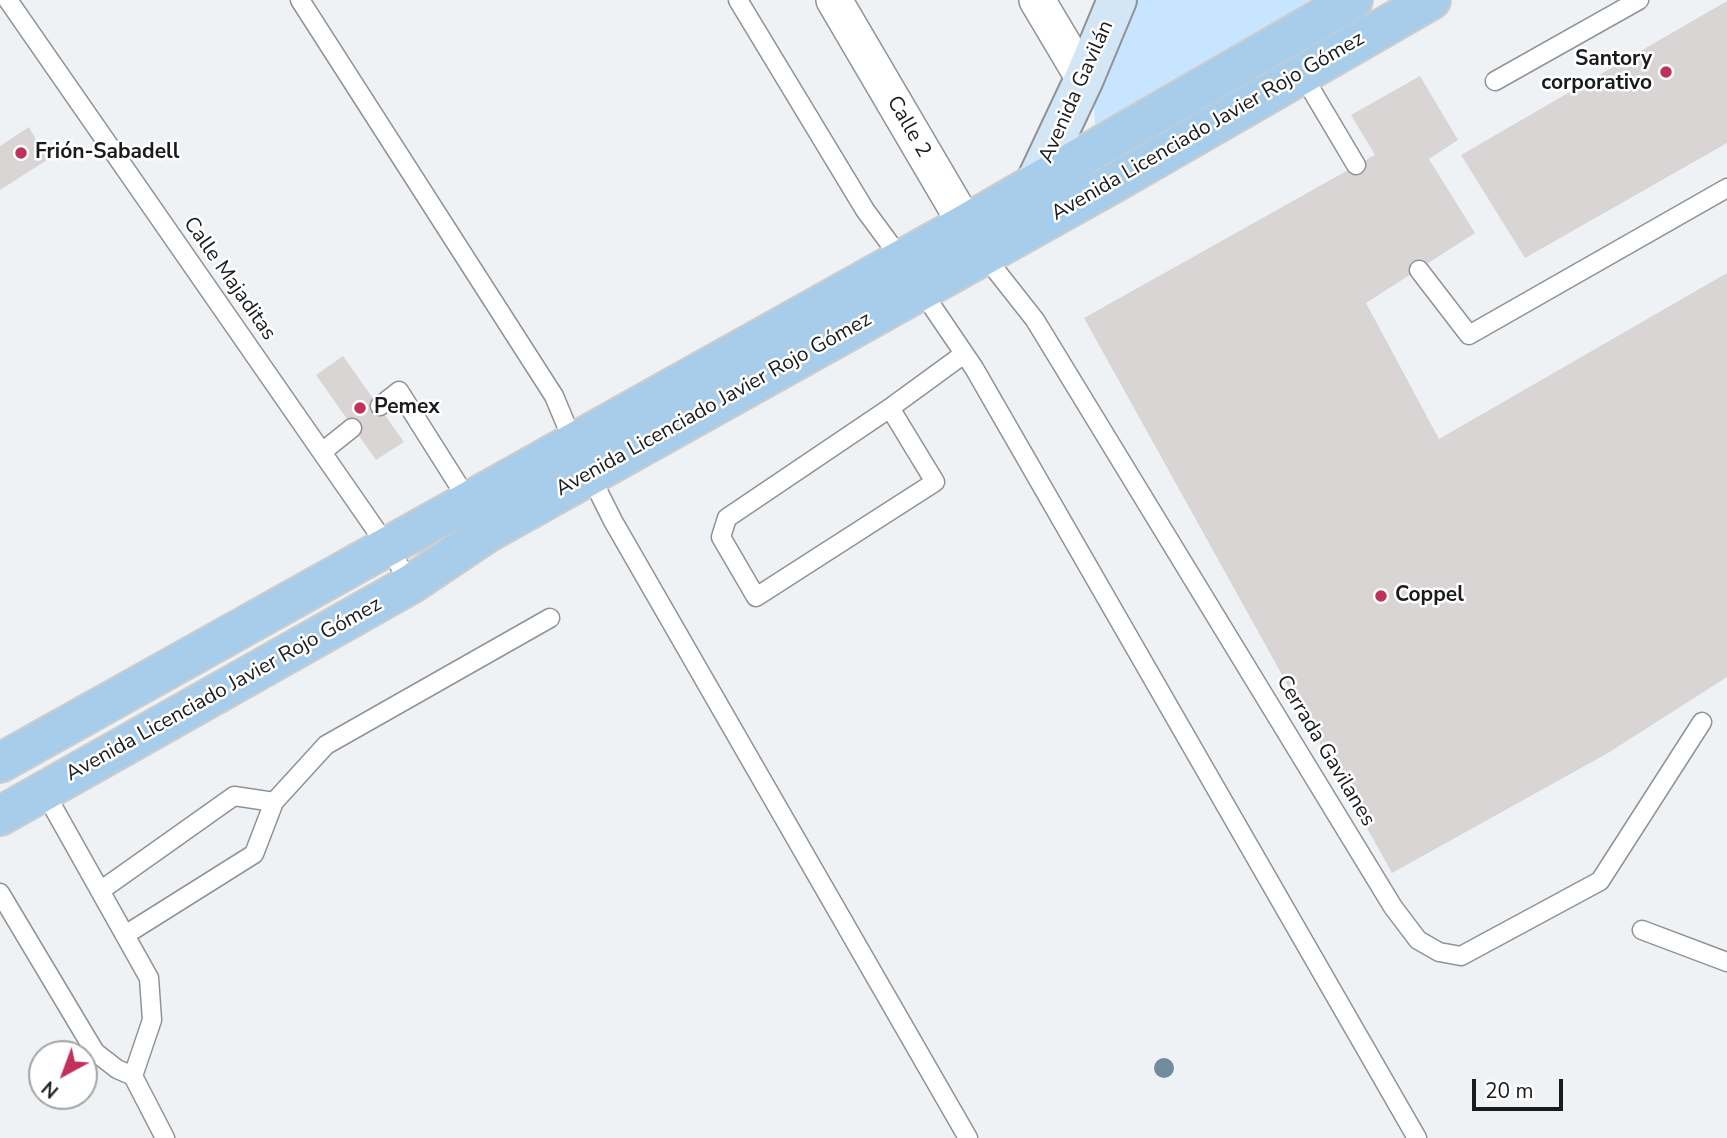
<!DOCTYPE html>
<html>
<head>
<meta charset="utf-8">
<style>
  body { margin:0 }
  #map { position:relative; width:1727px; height:1138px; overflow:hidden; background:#eff2f5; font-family:"Nunito Sans",sans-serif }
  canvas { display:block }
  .north { position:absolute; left:28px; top:1040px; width:70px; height:70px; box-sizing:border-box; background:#fff; border:2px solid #a3a4a4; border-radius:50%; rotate:221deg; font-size:19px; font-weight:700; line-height:28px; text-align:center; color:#1a1b1c }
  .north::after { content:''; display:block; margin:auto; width:24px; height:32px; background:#c0325d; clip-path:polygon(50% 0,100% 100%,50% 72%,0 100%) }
  .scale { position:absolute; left:1472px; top:1079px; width:91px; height:32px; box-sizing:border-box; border:4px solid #1a1b1c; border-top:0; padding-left:9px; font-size:21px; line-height:24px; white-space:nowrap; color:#1a1b1c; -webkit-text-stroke:5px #fff; paint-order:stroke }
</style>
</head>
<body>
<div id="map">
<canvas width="1727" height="1138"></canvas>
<div class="north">N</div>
<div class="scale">20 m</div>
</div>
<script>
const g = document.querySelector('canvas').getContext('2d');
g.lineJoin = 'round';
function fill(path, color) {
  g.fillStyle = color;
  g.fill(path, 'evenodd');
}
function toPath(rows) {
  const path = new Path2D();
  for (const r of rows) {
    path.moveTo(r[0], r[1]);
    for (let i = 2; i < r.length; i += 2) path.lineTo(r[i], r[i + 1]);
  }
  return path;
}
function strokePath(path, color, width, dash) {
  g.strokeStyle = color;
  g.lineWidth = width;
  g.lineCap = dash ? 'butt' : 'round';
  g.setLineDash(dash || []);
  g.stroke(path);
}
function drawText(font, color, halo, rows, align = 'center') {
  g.font = font + ' "Nunito Sans",sans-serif';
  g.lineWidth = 5;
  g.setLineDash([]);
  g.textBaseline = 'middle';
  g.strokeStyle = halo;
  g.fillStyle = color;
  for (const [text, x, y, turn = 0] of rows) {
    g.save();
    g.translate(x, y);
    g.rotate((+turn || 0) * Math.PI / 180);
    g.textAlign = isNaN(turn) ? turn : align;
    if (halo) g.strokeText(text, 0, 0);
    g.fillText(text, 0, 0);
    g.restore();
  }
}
fill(toPath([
  [1131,0,1318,0,1095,125,1093,82]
]), '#c7e5fe');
fill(toPath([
  [1727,1,1727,143,1525,258,1461,155],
  [1420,76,1458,140,1429,159,1475,233,1366,303,1439,439,1727,273,1727,677,1608,753,1392,873,1084,318,1375,155,1351,115],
  [29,127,47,160,0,190,0,146],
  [343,356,404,442,376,460,316,375]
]), '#d9d5d5');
const lane = toPath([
  [8,0,387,546,411,584],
  [300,0,554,396,575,446],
  [738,0,865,210,904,263],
  [1302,74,1356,165],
  [1495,81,1639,0],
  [983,254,1035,320,1393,907,1418,940,1439,952,1461,956,1600,881,1702,722],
  [1419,270,1469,335,1727,188],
  [919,287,974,368,1417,1138],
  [380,406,399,391,471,505],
  [890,408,935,482,756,597,721,537,727,518,890,408,964,354],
  [322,452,352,428],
  [588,471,613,521,968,1138],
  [44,791,149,978,152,1020,133,1076],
  [100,891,234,796,274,802],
  [0,893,95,1052,117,1069,133,1076,165,1138],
  [1642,930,1727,962],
  [125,935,254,854,274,802,326,745,550,618]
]);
const street = toPath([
  [834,0,979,247],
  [1037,0,1084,79]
]);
const secondary = toPath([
  [1035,183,1084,79,1117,0]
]);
const primary = toPath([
  [0,763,965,224,1353,0],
  [0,816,411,584,487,533,1112,184,1431,0]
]);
strokePath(lane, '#909295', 21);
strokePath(street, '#909295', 38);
strokePath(secondary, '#909295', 42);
strokePath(primary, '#cdcdcd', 42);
strokePath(lane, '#fff', 18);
strokePath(street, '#fff', 35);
strokePath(secondary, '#d3e6f5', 38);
strokePath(primary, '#a7cdeb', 38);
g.fillStyle = '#728c9e';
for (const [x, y] of [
  [1164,1068]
]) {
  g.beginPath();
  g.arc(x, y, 10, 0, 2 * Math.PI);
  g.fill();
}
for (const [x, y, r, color] of [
  [1666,72,7,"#c0325d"],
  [21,153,7,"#c0325d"],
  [360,408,7,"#c0325d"],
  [1381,596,7,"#c0325d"]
]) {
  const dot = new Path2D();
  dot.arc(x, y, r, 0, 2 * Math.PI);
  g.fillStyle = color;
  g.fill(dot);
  strokePath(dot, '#fff', 2.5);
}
drawText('bold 21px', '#1a1b1c', '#fff', [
  ["Santory",1652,60,"right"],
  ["corporativo",1652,84,"right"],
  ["Frión-Sabadell",35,153],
  ["Pemex",374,408],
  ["Coppel",1395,596]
], 'left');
drawText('21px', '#1a1b1c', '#fff', [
  ["Avenida Gavilán",1077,92,-66],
  ["Calle 2",908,127,60],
  ["Avenida Licenciado Javier Rojo Gómez",1208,127,-30],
  ["Calle Majaditas",229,279,55],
  ["Avenida Licenciado Javier Rojo Gómez",714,405,-29],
  ["Avenida Licenciado Javier Rojo Gómez",224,690,-29],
  ["Cerrada Gavilanes",1325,751,59]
]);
</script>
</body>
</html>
